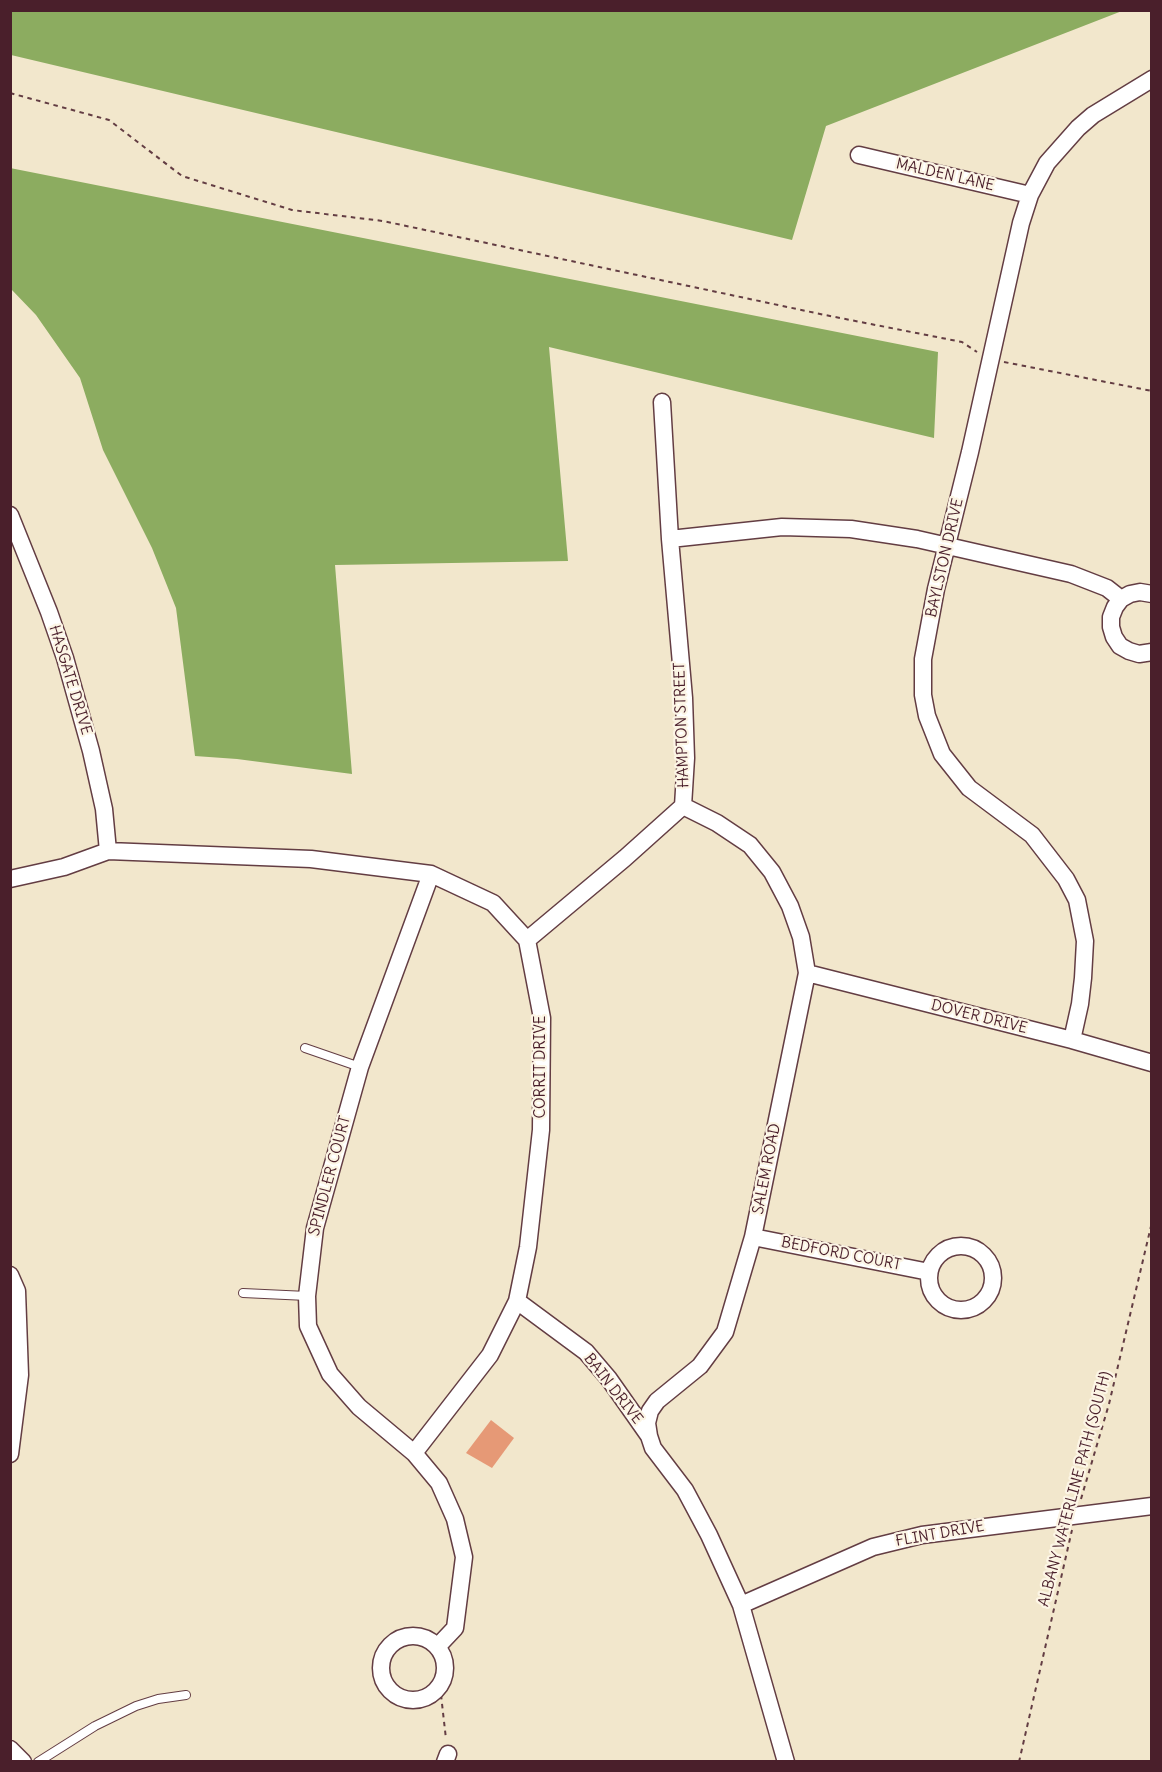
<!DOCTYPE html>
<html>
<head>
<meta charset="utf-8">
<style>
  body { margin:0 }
  #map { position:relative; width:1162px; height:1772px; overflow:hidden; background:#f2e7cc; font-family:Delius,sans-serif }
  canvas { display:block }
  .frame { position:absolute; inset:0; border:12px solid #4a1f2b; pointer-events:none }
</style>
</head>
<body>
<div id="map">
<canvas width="1162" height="1772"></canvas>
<div class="frame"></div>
</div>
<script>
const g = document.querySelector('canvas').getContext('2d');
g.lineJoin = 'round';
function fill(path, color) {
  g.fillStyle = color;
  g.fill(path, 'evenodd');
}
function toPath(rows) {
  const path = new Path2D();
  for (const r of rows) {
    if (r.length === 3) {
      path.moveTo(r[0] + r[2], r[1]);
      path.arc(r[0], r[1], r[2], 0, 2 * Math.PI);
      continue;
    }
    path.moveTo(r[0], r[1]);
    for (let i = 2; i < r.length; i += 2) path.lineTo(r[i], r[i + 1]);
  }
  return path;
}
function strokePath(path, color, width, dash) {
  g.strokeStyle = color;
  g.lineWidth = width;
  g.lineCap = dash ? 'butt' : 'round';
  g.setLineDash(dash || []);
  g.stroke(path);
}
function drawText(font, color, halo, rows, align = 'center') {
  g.font = font + ' Delius,sans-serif';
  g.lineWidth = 4.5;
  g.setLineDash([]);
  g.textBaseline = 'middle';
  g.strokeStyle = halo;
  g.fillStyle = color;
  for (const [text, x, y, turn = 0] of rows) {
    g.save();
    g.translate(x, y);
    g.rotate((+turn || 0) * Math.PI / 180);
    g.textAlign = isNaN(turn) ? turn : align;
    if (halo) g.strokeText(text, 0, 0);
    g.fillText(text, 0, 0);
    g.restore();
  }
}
fill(toPath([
  [11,10,1122,10,1122,11,826,126,792,240,11,55],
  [10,168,938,352,934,438,549,347,568,561,335,565,352,774,237,759,195,756,176,608,152,548,103,450,80,378,36,315,11,289]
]), '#8cac60');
fill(toPath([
  [491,1420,514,1438,492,1468,466,1453]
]), '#e69976');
const service = toPath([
  [305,1048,360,1067],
  [243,1293,307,1296],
  [38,1762,95,1726,136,1706,158,1699,186,1695]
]);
const minor = toPath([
  [859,155,1030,195],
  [10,515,49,612,65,658,91,751,104,809,108,851],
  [670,539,782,527,851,529,917,539,1071,574,1107,588,1121,599],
  [1152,594,1140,592,1130,594,1121,599,1115,607,1111,617,1111,627,1114,637,1120,646,1129,651,1139,654,1152,652],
  [683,806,717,823,750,845,772,872,790,906,801,937,807,973,753,1237,725,1332,700,1366,657,1401,650,1411,647,1423,649,1436,653,1448,685,1490,709,1535,741,1605,786,1762],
  [431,874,360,1067,315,1228,307,1296,308,1326,330,1374,359,1407,414,1453,439,1483,455,1519,464,1557,455,1628,438,1646],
  [10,879,64,867,108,851,311,859,431,874,493,903,527,940,542,1018,541,1130,528,1247,517,1301,490,1355,414,1453],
  [527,940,625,858,683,806,686,758,684,698,670,539,662,402],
  [807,973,1072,1040,1152,1063],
  [1072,1040,1080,1004,1083,978,1085,941,1077,900,1066,879,1032,835,969,788,942,754,927,716,923,695,923,659,936,589,970,452,1021,223,1030,195,1047,163,1078,128,1093,115,1152,79],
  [753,1237,929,1272],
  [961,1278,32],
  [10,1275,17,1291,20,1375,10,1454],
  [517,1301,586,1352,609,1379,649,1436],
  [741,1605,873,1547,922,1535,1152,1506],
  [413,1668,32],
  [10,1749,23,1762],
  [445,1762,448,1754]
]);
strokePath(service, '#633d43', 10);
strokePath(minor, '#633d43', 19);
strokePath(toPath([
  [10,93,109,120,182,176,292,210,383,221,825,315,962,342,977,352],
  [1004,362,1152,391],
  [1081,1499,1109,1404,1152,1222],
  [440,1686,446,1739],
  [1019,1762,1072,1530]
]), '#633d43', 2, [4.5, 4.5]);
strokePath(service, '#fff', 8);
strokePath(minor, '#fff', 16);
drawText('15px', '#4a1f2b', '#fcf5e5', [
  ["MALDEN LANE",945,175,13],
  ["BAYLSTON DRIVE",945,558,-77],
  ["HASGATE DRIVE",70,680,73],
  ["HAMPTON STREET",682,725,-92],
  ["DOVER DRIVE",979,1017,14],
  ["CORRIT DRIVE",541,1067,-90],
  ["SALEM ROAD",767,1169,-79],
  ["SPINDLER COURT",330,1176,-75],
  ["BEDFORD COURT",841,1254,11],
  ["BAIN DRIVE",613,1389,52],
  ["ALBANY WATERLINE PATH (SOUTH)",1075,1489,-75],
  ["FLINT DRIVE",940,1534,-10]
]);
</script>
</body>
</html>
